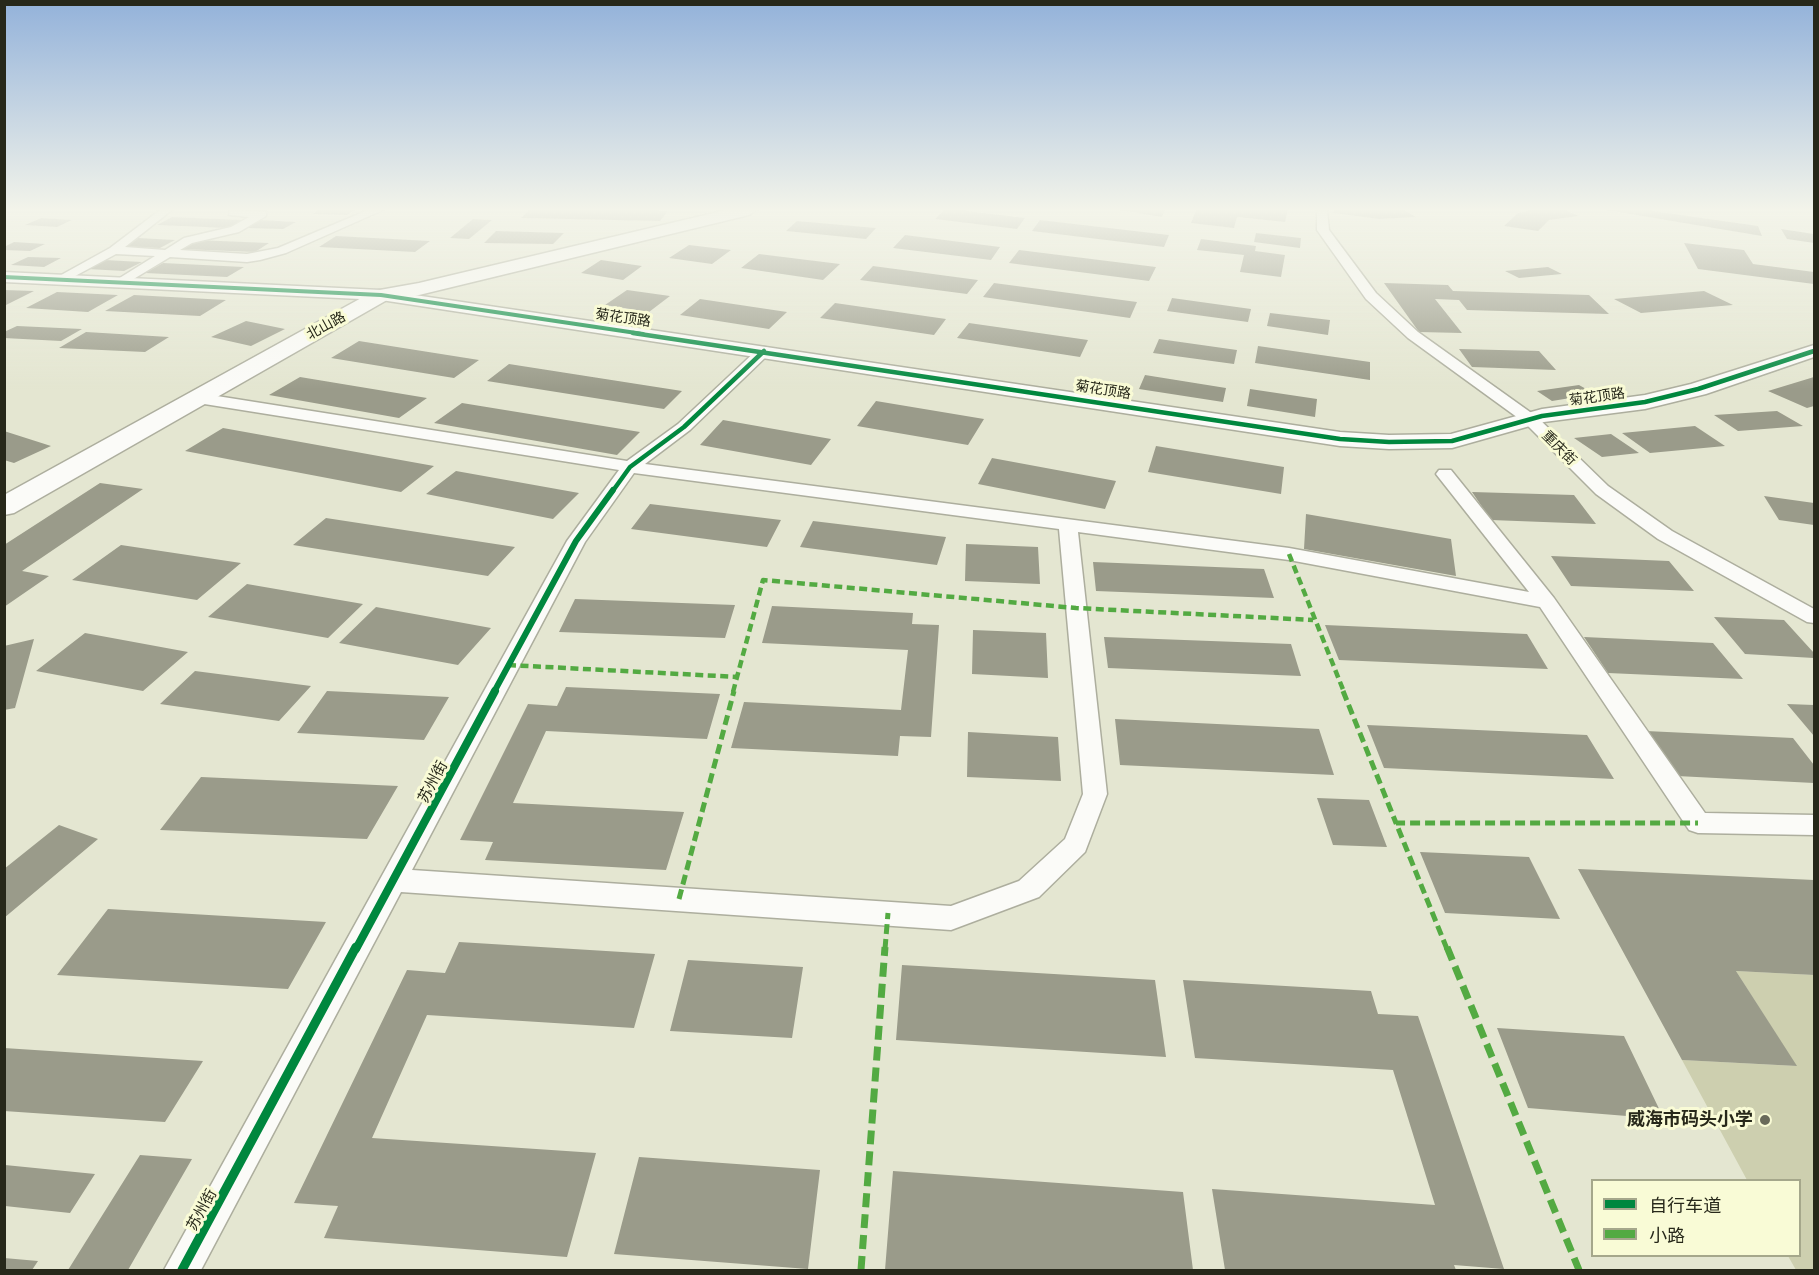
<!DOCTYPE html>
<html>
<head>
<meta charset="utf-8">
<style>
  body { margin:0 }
  #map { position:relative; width:1819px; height:1275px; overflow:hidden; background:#e4e6d1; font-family:Mulish,"Noto Sans SC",sans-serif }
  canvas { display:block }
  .frame { position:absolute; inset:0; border:6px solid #27281a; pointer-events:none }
  .legend { position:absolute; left:1591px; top:1179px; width:210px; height:78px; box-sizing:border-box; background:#f9fbd6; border:2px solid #a5a78b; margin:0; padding:8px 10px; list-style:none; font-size:18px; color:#27281a }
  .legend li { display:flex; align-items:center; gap:12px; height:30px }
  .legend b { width:30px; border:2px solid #a5a78b }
</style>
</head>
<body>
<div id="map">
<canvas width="1819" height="1275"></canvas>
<div class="frame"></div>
<ul class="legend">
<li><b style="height:8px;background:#00873e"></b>自行车道</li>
<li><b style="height:8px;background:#53aa42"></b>小路</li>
</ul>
</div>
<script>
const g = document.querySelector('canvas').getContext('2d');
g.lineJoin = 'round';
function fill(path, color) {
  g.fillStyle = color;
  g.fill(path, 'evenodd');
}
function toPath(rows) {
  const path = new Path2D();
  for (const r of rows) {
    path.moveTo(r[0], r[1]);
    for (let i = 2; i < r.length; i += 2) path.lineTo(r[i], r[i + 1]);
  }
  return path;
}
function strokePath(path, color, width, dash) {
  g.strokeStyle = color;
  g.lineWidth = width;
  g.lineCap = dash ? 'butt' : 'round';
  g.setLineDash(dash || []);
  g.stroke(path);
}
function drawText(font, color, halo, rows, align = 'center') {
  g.font = font + ' Mulish,"Noto Sans SC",sans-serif';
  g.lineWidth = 6;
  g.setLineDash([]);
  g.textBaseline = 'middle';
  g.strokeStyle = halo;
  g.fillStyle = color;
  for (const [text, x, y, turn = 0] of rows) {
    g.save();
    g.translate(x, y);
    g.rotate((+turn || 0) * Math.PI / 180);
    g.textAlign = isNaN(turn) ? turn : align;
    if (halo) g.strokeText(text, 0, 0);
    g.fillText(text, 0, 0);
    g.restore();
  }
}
fill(toPath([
  [1736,971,1814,975,1814,1270,1796,1270,1788,1256,1800,1256,1800,1180,1747,1180,1682,1060,1796,1066]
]), '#cdcfaf');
fill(toPath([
  [318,210,355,210,347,215,313,214],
  [529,210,623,210,668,211,660,221,521,218],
  [944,210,959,210,1025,218,1017,229,935,219],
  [1119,210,1165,210,1162,217],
  [1196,210,1288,210,1285,222,1237,217,1234,228,1191,223],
  [1335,210,1404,210,1416,217,1379,219,1333,213],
  [1531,210,1565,210,1579,216,1549,220,1538,231,1504,226,1518,213],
  [1606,210,1646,210,1758,226,1762,236],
  [172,217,242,220,228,228,157,225],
  [41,218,72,220,57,227,25,225],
  [473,219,492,220,469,239,450,238],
  [260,220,296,222,283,229,247,228],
  [1040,220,1169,235,1164,247,1032,231],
  [797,221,876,228,866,239,786,231],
  [1781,229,1814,234,1814,243,1787,239],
  [496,231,564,233,553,244,484,243],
  [1256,233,1301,238,1300,248,1254,242],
  [905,235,1000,247,991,260,893,248],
  [336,236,430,241,415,252,319,247],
  [138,238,175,240,160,248,122,247],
  [1201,239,1256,246,1255,251,1285,255,1281,277,1240,272,1244,255,1197,250],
  [197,240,269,243,255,252,181,249],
  [14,242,45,244,30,251,4,250,4,247],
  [1684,243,1744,250,1753,264,1814,272,1814,284,1698,269],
  [689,245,731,250,712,264,669,258],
  [1019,250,1156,267,1149,281,1009,263],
  [759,254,840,264,823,280,741,268],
  [28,257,61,258,44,267,11,265],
  [105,260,142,262,124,271,87,269],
  [601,260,642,266,623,280,581,273],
  [163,263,244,267,227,277,145,273],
  [873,266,978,280,967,294,860,280],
  [1548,267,1562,274,1519,278,1505,271],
  [994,283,1137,302,1130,318,983,297],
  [1384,283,1448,285,1453,291,1589,295,1609,314,1467,310,1459,300,1435,299,1462,333,1419,332],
  [4,290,34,291,4,306],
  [627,290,670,296,649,312,605,305],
  [1704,291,1733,305,1641,313,1614,299],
  [57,292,118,295,88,312,26,308],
  [134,295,226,300,200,316,105,311],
  [1172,298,1251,309,1248,322,1167,311],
  [700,299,787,312,769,329,680,315],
  [835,303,946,319,934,335,820,318],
  [1270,313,1330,320,1328,335,1267,326],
  [246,321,285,329,251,346,211,337],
  [969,323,1088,340,1080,357,957,338],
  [17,326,82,329,61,341,4,338,4,332],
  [86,332,169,337,145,352,59,348],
  [1159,339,1237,350,1234,364,1153,353],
  [359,341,479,360,454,378,331,358],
  [1258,346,1370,362,1370,380,1255,363],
  [1459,349,1539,351,1556,370,1472,367],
  [509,364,682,391,664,409,487,381],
  [1145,375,1226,388,1223,402,1139,389],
  [300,377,427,398,399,418,269,395],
  [1814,377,1814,406,1807,408,1768,391],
  [1579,385,1595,394,1552,401,1537,391],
  [1250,389,1317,399,1315,417,1247,406],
  [876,401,984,419,968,445,857,426],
  [462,403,640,432,617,455,434,423],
  [1777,411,1803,426,1738,431,1714,415],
  [723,420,831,439,811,465,700,445],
  [1695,426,1725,446,1650,453,1622,433],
  [223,428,434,466,401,492,185,451],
  [4,431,51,446,14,463,4,460],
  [1611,434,1639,453,1602,457,1574,438],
  [1156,446,1284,467,1281,494,1148,472],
  [992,458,1116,481,1105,509,978,484],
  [456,471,579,493,553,519,426,494],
  [100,483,143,489,22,571,49,576,4,607,4,545],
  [1472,492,1574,495,1596,524,1491,520],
  [1764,496,1814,503,1814,525,1779,520],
  [650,504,781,520,767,547,631,529],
  [1306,514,1451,539,1456,576,1304,549],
  [326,518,515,547,488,576,293,545],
  [813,521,946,537,937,565,800,547],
  [966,544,1038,547,1040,584,965,581],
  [121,545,241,563,197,600,72,580],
  [1551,556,1669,561,1694,591,1571,586],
  [1093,562,1264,569,1274,598,1096,591],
  [247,584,363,604,328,638,208,617],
  [575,599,735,605,725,638,559,632],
  [772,606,913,613,912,624,939,625,931,737,900,736,898,756,731,748,744,702,901,710,908,650,762,643],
  [376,607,491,628,458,665,339,643],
  [1714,617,1784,620,1814,653,1814,658,1745,654],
  [1325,625,1527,634,1548,669,1339,660],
  [973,630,1046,633,1048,678,972,674],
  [85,633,188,652,143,691,36,671],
  [1104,637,1291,644,1301,676,1108,668],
  [1584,637,1713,643,1743,679,1608,673],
  [34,639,15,708,4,710,4,646],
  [195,671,311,686,279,721,160,704],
  [566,687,720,694,707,739,546,731,513,803,684,812,666,870,485,860,493,842,460,840,528,704,557,706],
  [327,691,449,697,424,740,297,733],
  [1787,704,1814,705,1814,736],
  [1115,719,1319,729,1334,775,1120,765],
  [1367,725,1587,735,1614,779,1384,768],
  [1646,731,1793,738,1814,765,1814,783,1677,776],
  [968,732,1058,737,1061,781,967,777],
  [201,777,398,786,367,839,160,830],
  [1317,798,1369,800,1387,847,1333,845],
  [59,825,98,839,4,918,4,869],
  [1420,852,1529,857,1560,919,1445,913],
  [1578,869,1814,880,1814,975,1736,971,1797,1066,1682,1060],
  [108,909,326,922,288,989,57,975],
  [459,942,655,954,634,1028,427,1015,372,1138,596,1153,567,1257,324,1238,338,1206,294,1203,407,970,445,973],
  [688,960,803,967,792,1038,670,1031],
  [902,965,1155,980,1166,1057,896,1040],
  [1183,980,1371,991,1378,1014,1418,1016,1504,1269,1454,1265,1456,1270,1225,1270,1212,1189,1435,1205,1393,1070,1195,1058],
  [1497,1028,1624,1036,1664,1119,1528,1108],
  [4,1048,203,1061,165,1122,4,1111],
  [140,1155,192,1159,128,1270,68,1270],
  [639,1157,820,1170,808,1269,614,1254],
  [5,1165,95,1174,70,1213,5,1206],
  [893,1171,1183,1192,1193,1270,885,1270],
  [4,1258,38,1261,32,1270,4,1270]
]), '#9a9b8a');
const street = toPath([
  [160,210,172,210,125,247,165,250,184,238,231,227,249,217,229,215,230,210,266,212,266,216,239,232,192,243,180,250,247,254,278,248,368,210,383,210,286,253,260,260,247,262,170,257,122,286,118,285,118,279,155,256,116,254,64,282,60,283,54,279,110,248,160,210],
  [1317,210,1327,210,1329,230,1376,293,1418,332,1537,417,1608,486,1672,531,1814,609,1814,623,1807,622,1658,539,1596,494,1525,423,1408,338,1366,299,1317,230,1317,210],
  [764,347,769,348,769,354,690,430,645,464,1289,548,1529,592,1436,474,1439,470,1451,470,1554,598,1705,813,1814,815,1814,835,1698,833,1689,830,1540,607,1289,560,1078,532,1107,794,1085,852,1039,897,951,930,401,892,201,1270,164,1270,567,541,619,470,198,403,190,398,198,393,627,461,678,424,759,348,764,347],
  [634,473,1059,529,1083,794,1065,839,1019,881,951,906,412,870,585,542,634,473]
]);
const secondary = toPath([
  [4,272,381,290,1340,432,1389,435,1451,434,1542,409,1645,395,1691,384,1814,345,1814,357,1706,394,1645,409,1544,422,1452,448,1389,449,1340,446,381,300,4,282,4,272]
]);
const primary = toPath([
  [726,210,757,210,749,215,419,295,387,300,14,513,4,515,4,495,374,291,419,283,726,210]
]);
strokePath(street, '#adae9e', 3);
strokePath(secondary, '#adae9e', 3);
strokePath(primary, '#adae9e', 3);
fill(street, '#fbfbf8');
fill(secondary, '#fbfbf8');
fill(primary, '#fbfbf8');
strokePath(toPath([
  [1289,554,1344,692],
  [508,665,738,677],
  [733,692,763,580,1076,608,1313,620]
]), '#53aa42', 4.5, [8, 4.5]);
strokePath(toPath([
  [1343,691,1396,823],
  [679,899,734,691],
  [885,949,888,913],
  [1447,949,1396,823,1698,823]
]), '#53aa42', 5, [10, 5]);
strokePath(toPath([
  [1447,947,1579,1270],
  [861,1270,885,947]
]), '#53aa42', 7, [14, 7]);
strokePath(toPath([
  [4,277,381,295,643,334]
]), '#00873e', 4);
strokePath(toPath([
  [633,333,1340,439,1389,442,1452,441,1542,416,1645,402,1698,389,1814,351],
  [612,492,630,467,684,427,764,351]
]), '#00873e', 4.5);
strokePath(toPath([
  [494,692,576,541,613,490]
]), '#00873e', 6);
strokePath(toPath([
  [356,949,495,691]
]), '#00873e', 8);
strokePath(toPath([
  [182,1270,356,947]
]), '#00873e', 9);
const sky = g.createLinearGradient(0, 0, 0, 389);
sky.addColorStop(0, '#93b2da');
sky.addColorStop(0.54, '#f3f4ea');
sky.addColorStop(1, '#f3f4ea00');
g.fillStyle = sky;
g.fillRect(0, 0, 1819, 389);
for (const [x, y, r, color] of [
  [1765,1120,6,"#696a5a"]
]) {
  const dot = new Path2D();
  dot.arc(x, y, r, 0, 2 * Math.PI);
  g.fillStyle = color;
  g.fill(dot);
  strokePath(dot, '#f9fbd6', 2);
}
drawText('14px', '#27281a', '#f9fbd6', [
  ["菊花顶路",623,318,8],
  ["北山路",326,326,-29],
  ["菊花顶路",1103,390,9],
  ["菊花顶路",1597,397,-8],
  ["重庆街",1559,448,45]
]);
drawText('15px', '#27281a', '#f9fbd6', [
  ["苏州街",433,782,-62],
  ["苏州街",202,1210,-61]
]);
drawText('bold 18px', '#27281a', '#f9fbd6', [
  ["威海市码头小学",1753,1120]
], 'right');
</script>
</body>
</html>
